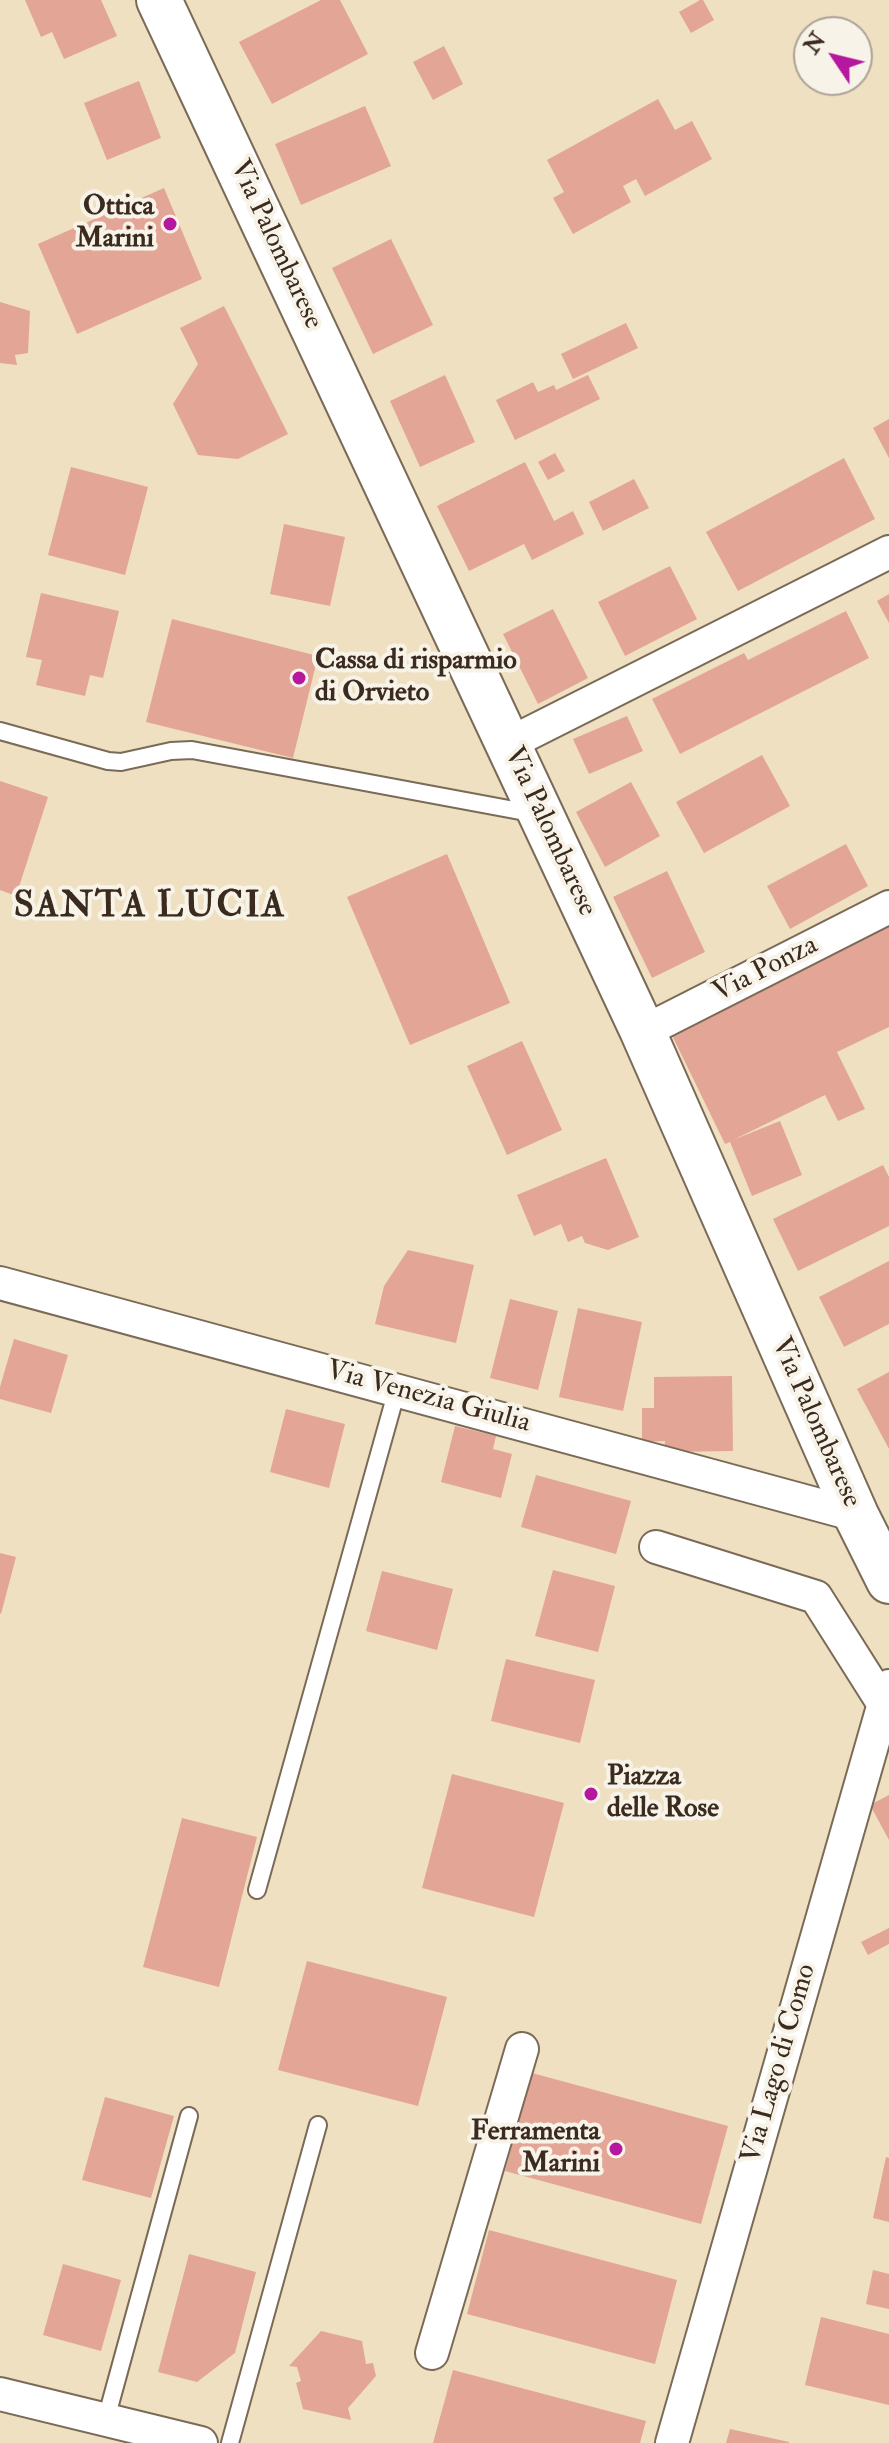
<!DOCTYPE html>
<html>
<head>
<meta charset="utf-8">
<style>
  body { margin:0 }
  #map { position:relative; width:889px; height:2443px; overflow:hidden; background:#eee0c0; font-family:"IM FELL Double Pica",serif }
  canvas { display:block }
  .north { position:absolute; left:793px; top:16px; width:80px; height:80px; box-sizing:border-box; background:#f7f3e8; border:2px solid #aca397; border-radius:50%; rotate:305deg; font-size:22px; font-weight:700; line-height:32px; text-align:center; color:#3b2a1e }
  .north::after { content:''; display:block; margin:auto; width:28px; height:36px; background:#b5179e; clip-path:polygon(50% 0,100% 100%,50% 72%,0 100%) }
</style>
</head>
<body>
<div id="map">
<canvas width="889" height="2443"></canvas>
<div class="north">N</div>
</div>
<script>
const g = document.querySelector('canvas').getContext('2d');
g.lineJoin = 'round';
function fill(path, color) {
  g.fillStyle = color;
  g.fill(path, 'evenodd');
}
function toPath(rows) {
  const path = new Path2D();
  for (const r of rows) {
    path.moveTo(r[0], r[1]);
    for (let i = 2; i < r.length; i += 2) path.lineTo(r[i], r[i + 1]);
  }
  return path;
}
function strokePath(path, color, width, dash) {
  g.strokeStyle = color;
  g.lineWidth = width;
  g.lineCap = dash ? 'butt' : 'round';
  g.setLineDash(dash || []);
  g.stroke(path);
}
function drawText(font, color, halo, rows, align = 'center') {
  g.font = font + ' "IM FELL Double Pica",serif';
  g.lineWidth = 8;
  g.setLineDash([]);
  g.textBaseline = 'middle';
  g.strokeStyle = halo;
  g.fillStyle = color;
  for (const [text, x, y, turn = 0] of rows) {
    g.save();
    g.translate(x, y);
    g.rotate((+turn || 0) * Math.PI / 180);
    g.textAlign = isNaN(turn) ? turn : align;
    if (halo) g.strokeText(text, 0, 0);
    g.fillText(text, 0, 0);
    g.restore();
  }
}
fill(toPath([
  [25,0,101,0,117,36,64,59,52,32,41,37],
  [321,0,340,0,368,54,272,104,239,42],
  [700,0,703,0,714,20,691,33,679,12],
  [444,46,463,84,433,100,413,62],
  [139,81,161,138,107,160,84,103],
  [658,99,675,130,692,121,712,159,645,196,636,179,623,186,631,202,573,234,553,198,564,192,547,160],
  [365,106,391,166,301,205,275,144],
  [164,188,202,279,77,334,38,244],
  [391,239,433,325,373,354,332,268],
  [0,302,30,311,28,353,15,355,17,365,0,363],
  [224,306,288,434,238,459,198,455,173,404,198,364,180,328],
  [626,323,638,348,573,379,561,354],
  [445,375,475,442,420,467,390,401],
  [588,375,600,399,515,440,496,400,533,382,538,392,554,385,556,390],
  [889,419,889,458,873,428],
  [555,453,565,471,548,480,538,462],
  [844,458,875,519,738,591,706,532],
  [525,462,554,521,573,511,584,534,532,560,524,544,469,571,437,506],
  [71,467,148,487,125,575,48,555],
  [634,479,649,508,603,531,589,502],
  [284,524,345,537,330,606,270,594],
  [670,566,697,619,625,656,598,602],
  [41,593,119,611,103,678,90,675,85,696,36,685,42,660,26,657],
  [889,594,889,623,877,601],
  [553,609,588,678,538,704,503,634],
  [846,611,869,658,680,754,652,699,744,653,748,660],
  [172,619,318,656,293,758,146,722],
  [627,716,643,751,589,774,573,739],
  [762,755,790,806,704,853,676,802],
  [0,781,48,797,16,896,0,890],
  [631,782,660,836,605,867,576,812],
  [846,844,868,886,790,929,767,886],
  [447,854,510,1003,410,1045,347,897],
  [667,871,705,952,652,978,613,897],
  [889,914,889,1027,837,1052,865,1109,838,1121,825,1095,733,1140,780,1121,802,1175,752,1196,730,1142,725,1144,666,1023],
  [522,1041,562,1130,507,1155,467,1066],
  [606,1158,639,1237,608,1250,585,1243,582,1236,568,1242,561,1224,534,1236,517,1195],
  [883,1165,889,1177,889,1226,798,1271,773,1219],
  [408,1250,474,1265,456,1343,375,1324,384,1286],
  [889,1261,889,1324,844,1347,819,1297],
  [510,1299,558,1311,538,1390,490,1378],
  [578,1308,642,1322,623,1411,559,1397],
  [14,1339,68,1355,51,1413,0,1399,0,1387],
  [889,1372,889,1449,857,1389],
  [732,1376,733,1451,664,1452,665,1441,642,1442,642,1408,654,1408,654,1377],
  [286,1409,345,1424,329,1488,270,1472],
  [455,1426,496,1436,493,1449,512,1454,501,1498,441,1482],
  [536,1475,631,1501,616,1554,521,1527],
  [0,1553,16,1557,1,1614,0,1613],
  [553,1570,615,1586,598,1652,535,1636],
  [382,1571,453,1589,437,1650,366,1631],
  [506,1659,595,1680,580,1743,491,1721],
  [452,1774,564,1803,534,1917,422,1888],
  [889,1795,889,1840,870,1805],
  [182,1818,257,1837,219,1987,143,1967],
  [889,1928,889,1944,868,1955,861,1942],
  [307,1961,447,1997,418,2106,278,2070],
  [532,2073,728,2126,701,2224,505,2171],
  [105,2097,174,2116,151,2198,82,2180],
  [886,2157,889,2158,889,2222,873,2218],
  [489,2230,677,2280,655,2364,467,2314],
  [189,2254,256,2272,235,2353,197,2382,158,2372],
  [63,2264,121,2280,101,2351,43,2335],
  [873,2270,889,2274,889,2309,866,2304],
  [821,2317,889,2334,889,2405,805,2385],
  [321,2331,362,2341,366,2364,373,2363,376,2376,348,2408,351,2420,303,2409,296,2383,301,2381,297,2367,289,2366],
  [453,2370,646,2421,640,2443,433,2443],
  [730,2429,789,2442,789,2443,726,2443]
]), '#e3a596');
const lane = toPath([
  [0,731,108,761,121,762,171,751,192,750,536,814],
  [257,1890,397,1390],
  [106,2419,189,2116],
  [230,2443,318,2125]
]);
const street = toPath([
  [508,744,889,552],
  [643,1032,889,907],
  [0,1283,856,1515],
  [656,1547,816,1597,883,1703],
  [432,2353,522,2049],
  [0,2394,201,2443],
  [672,2443,889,1686]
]);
const secondary = toPath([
  [159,0,643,1032,856,1515,889,1581]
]);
strokePath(lane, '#7a6a57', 20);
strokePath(street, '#7a6a57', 36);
strokePath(secondary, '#7a6a57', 48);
strokePath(lane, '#fff', 16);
strokePath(street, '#fff', 32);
strokePath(secondary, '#fff', 44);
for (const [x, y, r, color] of [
  [170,224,8,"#b5179e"],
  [299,678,8,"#b5179e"],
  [591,1794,8,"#b5179e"],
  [616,2149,8,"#b5179e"]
]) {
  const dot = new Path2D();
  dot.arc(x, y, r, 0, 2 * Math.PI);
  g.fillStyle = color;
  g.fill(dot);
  strokePath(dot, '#f7f3e8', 3);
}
drawText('bold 28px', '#3b2a1e', '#f7f3e8', [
  ["Ottica",154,208],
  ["Marini",154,240],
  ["Cassa di risparmio",315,662,"left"],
  ["di Orvieto",315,694,"left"],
  ["Piazza",607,1778,"left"],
  ["delle Rose",607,1810,"left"],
  ["Ferramenta",600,2133],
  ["Marini",600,2165]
], 'right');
drawText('28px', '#3b2a1e', '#f7f3e8', [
  ["Via Palombarese",275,245,65],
  ["Via Palombarese",549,832,65],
  ["Via Ponza",766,970,-27],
  ["Via Venezia Giulia",428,1398,15],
  ["Via Palombarese",815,1423,66],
  ["Via Lago di Como",780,2064,-74]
]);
g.letterSpacing = '2px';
drawText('bold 36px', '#3b2a1e', '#f7f3e8', [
  ["SANTA LUCIA",150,908]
]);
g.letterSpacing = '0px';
</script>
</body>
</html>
